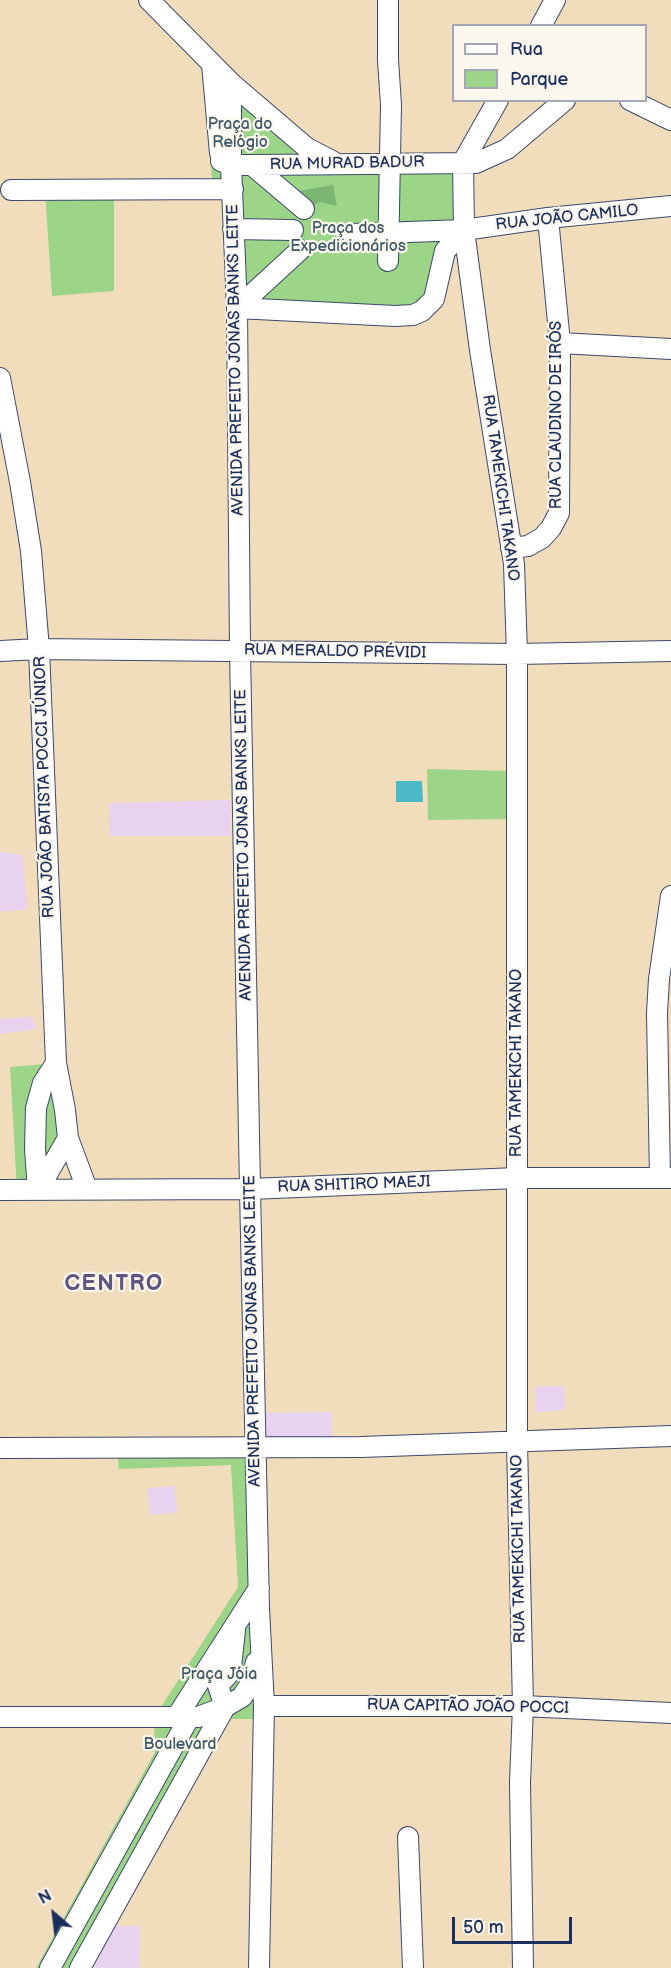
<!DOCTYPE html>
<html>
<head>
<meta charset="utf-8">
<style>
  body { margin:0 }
  #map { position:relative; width:671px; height:1968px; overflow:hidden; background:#f1dcbb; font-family:"Balsamiq Sans",sans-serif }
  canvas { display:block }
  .legend { position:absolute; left:452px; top:24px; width:195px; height:78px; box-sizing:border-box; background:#fbf7ec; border:2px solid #a1a7b3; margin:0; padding:8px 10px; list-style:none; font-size:18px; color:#1b2f5e }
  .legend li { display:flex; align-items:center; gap:12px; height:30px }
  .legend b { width:30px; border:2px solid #a1a7b3 }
  .north { position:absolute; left:24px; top:1884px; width:60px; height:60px; -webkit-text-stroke:4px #fbf7ec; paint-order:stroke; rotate:332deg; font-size:16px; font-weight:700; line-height:24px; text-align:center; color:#1b2f5e }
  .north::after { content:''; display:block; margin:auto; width:21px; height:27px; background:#1b2f5e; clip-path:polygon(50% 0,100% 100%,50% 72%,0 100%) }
  .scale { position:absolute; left:452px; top:1917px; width:120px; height:27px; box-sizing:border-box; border:3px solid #1b2f5e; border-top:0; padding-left:8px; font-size:18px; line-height:21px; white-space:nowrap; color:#1b2f5e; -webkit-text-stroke:4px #fbf7ec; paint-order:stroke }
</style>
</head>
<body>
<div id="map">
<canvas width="671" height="1968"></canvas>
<ul class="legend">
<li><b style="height:8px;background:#fff"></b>Rua</li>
<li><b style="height:16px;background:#9cd588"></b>Parque</li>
</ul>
<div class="north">N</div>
<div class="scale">50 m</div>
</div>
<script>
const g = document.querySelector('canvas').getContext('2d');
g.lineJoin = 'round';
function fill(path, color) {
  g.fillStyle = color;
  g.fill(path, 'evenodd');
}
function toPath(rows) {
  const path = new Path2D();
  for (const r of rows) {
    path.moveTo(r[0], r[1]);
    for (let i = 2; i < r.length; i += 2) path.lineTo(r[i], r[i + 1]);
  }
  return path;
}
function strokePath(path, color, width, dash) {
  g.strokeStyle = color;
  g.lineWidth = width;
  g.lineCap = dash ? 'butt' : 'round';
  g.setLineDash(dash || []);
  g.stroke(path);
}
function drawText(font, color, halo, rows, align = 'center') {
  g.font = font + ' "Balsamiq Sans",sans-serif';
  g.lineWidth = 4.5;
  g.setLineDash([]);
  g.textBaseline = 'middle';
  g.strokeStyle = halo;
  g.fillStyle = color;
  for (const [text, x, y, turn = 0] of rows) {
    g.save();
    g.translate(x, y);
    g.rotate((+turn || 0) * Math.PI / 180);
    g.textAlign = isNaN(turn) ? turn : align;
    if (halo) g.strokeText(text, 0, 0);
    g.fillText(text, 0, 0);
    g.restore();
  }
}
fill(toPath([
  [230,800,230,836,110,836,109,803],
  [0,852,23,855,27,909,0,912],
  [32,1017,37,1029,0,1034,0,1019],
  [564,1386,565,1410,536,1412,535,1387],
  [332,1412,332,1446,257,1447,256,1413],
  [175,1486,177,1513,150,1515,147,1488],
  [115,1926,140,1926,139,1968,93,1968]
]), '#e8d2ef');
fill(toPath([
  [200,53,322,157,460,164,462,230,423,309,238,307,234,188,213,188],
  [114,190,114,291,52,296,45,191],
  [427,769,511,771,511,819,428,820],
  [56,1063,68,1138,38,1190,17,1190,10,1067],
  [256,1448,262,1719,223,1719,92,1968,36,1968,155,1752,154,1718,238,1587,231,1465,119,1469,117,1449]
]), '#9cd588');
fill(toPath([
  [333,185,337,206,320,202,304,209,298,191]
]), '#7db674');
fill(toPath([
  [396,781,422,781,423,802,396,802]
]), '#4cbac6');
const street = toPath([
  [149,0,231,83,307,148,334,162],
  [388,0,388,60,391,105,388,261],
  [541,26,555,0],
  [212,64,220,153],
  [231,83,231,165,237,308,240,651,250,1189,259,1608,264,1706,259,1968],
  [630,100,671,120],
  [221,161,231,165,252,165,476,163,507,149,565,100],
  [463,162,464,230,480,350,514,564,517,654,517,1442,523,1706,520,1783,523,1968],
  [463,162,498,100],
  [252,165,304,209],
  [11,190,233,189],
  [233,229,293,230],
  [352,234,464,230,548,218,671,206],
  [237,308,395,316,413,315,422,311,434,299,445,251,464,230],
  [237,308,300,250],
  [560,343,671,349],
  [0,378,20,482,31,551,39,649,56,1063,65,1110,68,1138,38,1190],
  [511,548,528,546,542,538,551,528,559,513,560,343,548,218],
  [0,651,39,649,517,654,671,651],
  [68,1138,87,1189],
  [660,1178,657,1013,659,979,671,896],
  [0,1190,250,1189,517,1178,671,1178],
  [38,1190,35,1149,36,1108,43,1083,56,1063],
  [0,1448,361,1447,671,1436],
  [218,1685,227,1676,231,1667,235,1630],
  [264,1706,523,1706,671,1713],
  [0,1717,198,1717,225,1707,242,1697,251,1683,256,1662],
  [176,1718,259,1588],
  [408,1837,413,1968],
  [50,1968,189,1718],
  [80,1968,225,1707,211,1664]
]);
strokePath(street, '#3b496c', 22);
strokePath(street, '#fff', 20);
drawText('16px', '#3b5868', '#fbf7ec', [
  ["Praça do",240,125],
  ["Relógio",240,143],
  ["Praça dos",348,229],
  ["Expedicionários",348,247],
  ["Praça Jóia",219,1675],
  ["Boulevard",180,1745]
]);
drawText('16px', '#1b2f5e', '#fbf7ec', [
  ["RUA MURAD BADUR",347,164,-1],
  ["RUA JOÃO CAMILO",567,218,-6],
  ["AVENIDA PREFEITO JONAS BANKS LEITE",236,360,-91],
  ["RUA CLAUDINO DE IRÓS",557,415,-90],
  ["RUA TAMEKICHI TAKANO",500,488,82],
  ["RUA MERALDO PRÉVIDI",335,652,1],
  ["RUA JOÃO BATISTA POCCI JÚNIOR",45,787,-92],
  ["AVENIDA PREFEITO JONAS BANKS LEITE",244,845,-91],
  ["RUA TAMEKICHI TAKANO",517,1063,-90],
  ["RUA SHITIRO MAEJI",354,1185,-2],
  ["AVENIDA PREFEITO JONAS BANKS LEITE",253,1331,-91],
  ["RUA TAMEKICHI TAKANO",519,1549,-91],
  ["RUA CAPITÃO JOÃO POCCI",468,1707,1]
]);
g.letterSpacing = '1.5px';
drawText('bold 22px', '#5c5681', '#fbf7ec', [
  ["CENTRO",114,1284]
]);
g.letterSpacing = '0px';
</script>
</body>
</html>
